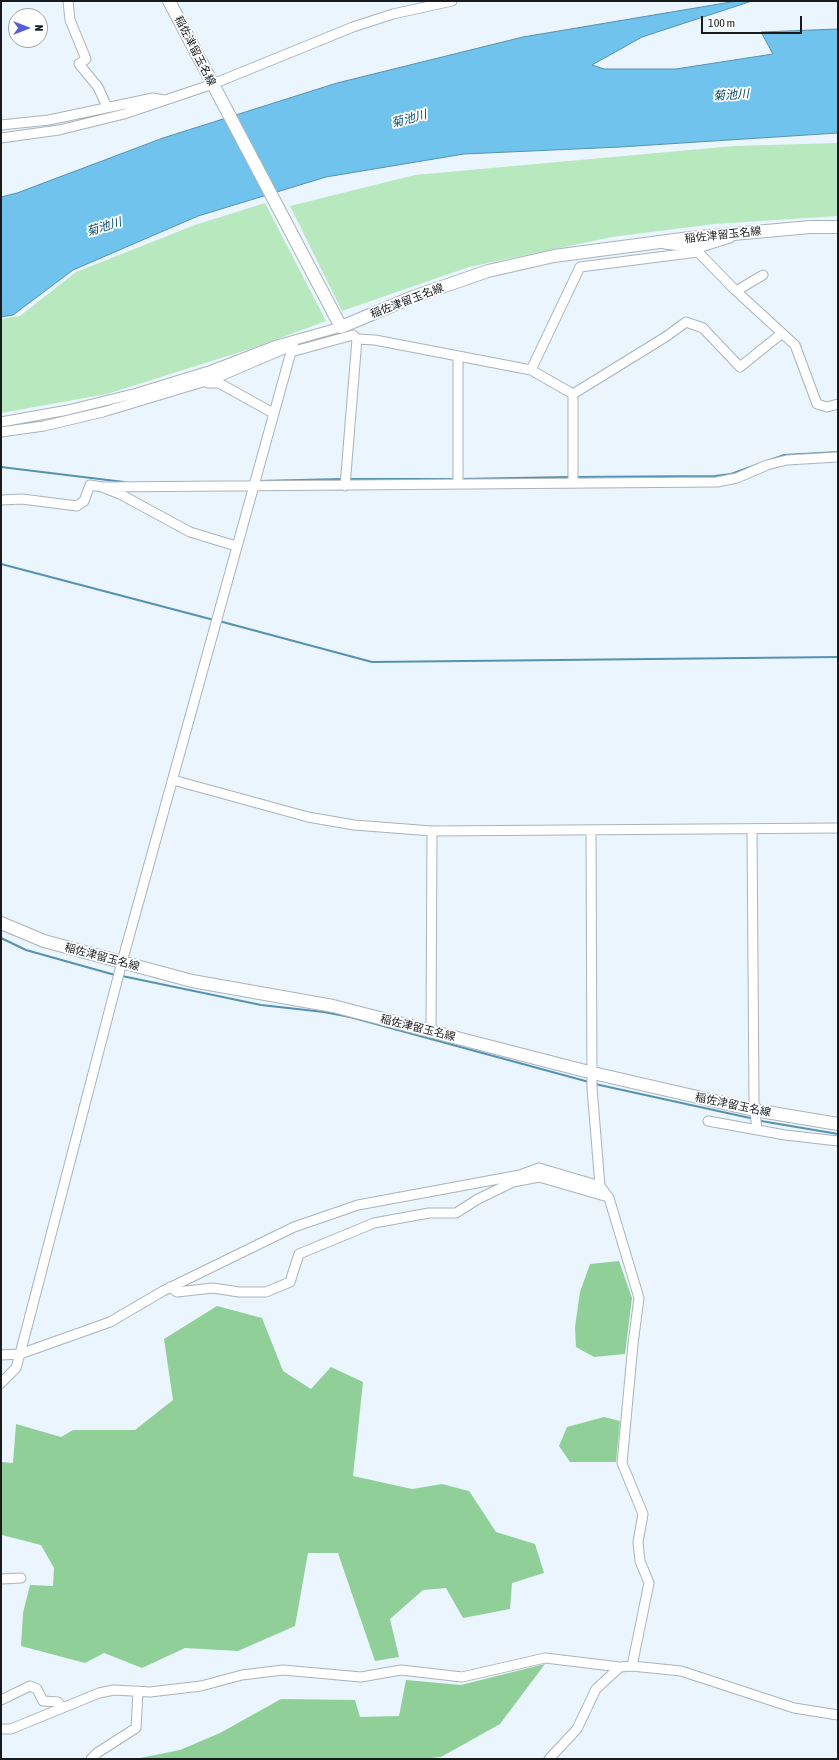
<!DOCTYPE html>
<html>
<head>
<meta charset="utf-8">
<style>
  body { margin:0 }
  #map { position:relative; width:839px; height:1760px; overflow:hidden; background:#ebf5fd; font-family:"Asap Condensed",sans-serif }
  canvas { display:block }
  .frame { position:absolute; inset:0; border:2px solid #181b1e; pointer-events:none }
  .north { position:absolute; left:8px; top:8px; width:40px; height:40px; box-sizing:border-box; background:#fff; border:1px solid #a3a4a5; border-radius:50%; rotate:90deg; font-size:11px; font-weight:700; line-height:16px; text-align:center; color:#181b1e }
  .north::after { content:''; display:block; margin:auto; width:14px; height:18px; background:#5460d6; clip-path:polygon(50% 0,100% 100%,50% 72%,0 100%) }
  .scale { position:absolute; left:701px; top:16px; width:101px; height:18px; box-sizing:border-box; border:2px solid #181b1e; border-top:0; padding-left:5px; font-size:12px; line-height:14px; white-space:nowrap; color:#181b1e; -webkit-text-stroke:3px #fff; paint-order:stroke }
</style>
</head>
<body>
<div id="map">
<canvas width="839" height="1760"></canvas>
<div class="frame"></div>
<div class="north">N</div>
<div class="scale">100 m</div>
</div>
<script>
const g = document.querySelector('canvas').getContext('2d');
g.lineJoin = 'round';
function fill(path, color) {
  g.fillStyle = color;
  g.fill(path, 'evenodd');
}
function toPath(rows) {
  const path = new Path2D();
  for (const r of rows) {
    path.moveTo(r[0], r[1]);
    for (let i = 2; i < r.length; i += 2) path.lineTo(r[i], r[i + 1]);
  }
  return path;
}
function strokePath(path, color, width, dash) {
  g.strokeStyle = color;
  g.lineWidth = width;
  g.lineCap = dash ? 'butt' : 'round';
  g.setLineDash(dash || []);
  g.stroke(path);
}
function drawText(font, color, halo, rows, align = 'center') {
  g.font = font + ' "Asap Condensed","Noto Sans JP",sans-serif';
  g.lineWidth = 3.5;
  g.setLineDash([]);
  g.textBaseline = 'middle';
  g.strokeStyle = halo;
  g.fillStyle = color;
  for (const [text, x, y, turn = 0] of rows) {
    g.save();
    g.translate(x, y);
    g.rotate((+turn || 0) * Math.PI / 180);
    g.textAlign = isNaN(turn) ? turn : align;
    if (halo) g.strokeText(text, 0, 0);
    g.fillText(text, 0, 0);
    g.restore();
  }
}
fill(toPath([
  [838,143,838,216,714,224,612,237,469,267,342,311,290,206,415,175,734,146],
  [265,203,326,321,256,347,107,394,1,413,1,319,20,316,76,272,195,225]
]), '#b8e8bd');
fill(toPath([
  [619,1261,632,1298,625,1354,594,1357,576,1347,575,1327,580,1292,590,1264],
  [217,1306,262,1318,283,1371,311,1389,331,1367,363,1382,353,1476,412,1489,442,1484,469,1491,496,1532,535,1544,544,1573,512,1583,510,1609,463,1618,446,1588,423,1590,390,1619,399,1657,375,1661,338,1553,308,1553,295,1626,238,1651,185,1648,142,1668,104,1653,85,1663,21,1646,23,1613,30,1585,53,1586,54,1568,41,1545,2,1535,1,1462,13,1463,16,1424,61,1437,73,1430,135,1430,173,1400,164,1339],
  [604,1417,620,1421,616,1462,570,1462,559,1446,567,1427],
  [545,1664,500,1724,441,1757,419,1759,135,1759,180,1750,220,1733,281,1699,355,1700,360,1717,399,1716,406,1680,461,1685]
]), '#90cf98');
const water = toPath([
  [737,1,752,1,642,37,592,65,604,69,676,69,773,54,761,32,838,29,838,133,620,147,464,154,326,177,198,216,73,270,13,315,1,317,1,197,17,193,163,138,337,83,523,37,737,1]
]);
fill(water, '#70c3ed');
strokePath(water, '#5691af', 1);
strokePath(toPath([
  [1,467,124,482],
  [575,477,715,476,731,474,784,455,838,452],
  [349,479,454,479],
  [461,479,570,477],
  [259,481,342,479],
  [1,564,214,620],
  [219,621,372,662,838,657],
  [1,938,26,950,115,975],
  [122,976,261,1005,324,1012,350,1017,589,1082],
  [595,1084,750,1118],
  [761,1121,838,1134]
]), '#5691af', 2);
const minor = toPath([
  [68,1,70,20,86,59,79,64,98,87,107,107],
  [1,125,49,120,153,98,164,100],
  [1,138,59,130,124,114,213,84,353,27,393,14,452,1],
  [665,244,698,248,698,252,734,289,795,345,817,404,827,407,838,404],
  [698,248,730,238],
  [736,291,763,275],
  [291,352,353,335,357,339,375,340,531,370,573,394],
  [458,356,458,484],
  [531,370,580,267,698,252],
  [208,383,219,383,273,413],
  [573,394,667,336,686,322,703,328,740,367,781,334],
  [573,394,573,483],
  [1,422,68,410,137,393,212,370,277,345,341,327],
  [1,432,44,426,103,412,216,378,286,348],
  [345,486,357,339],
  [102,487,717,482,737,478,767,465,787,460,838,457],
  [1,500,22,499,77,506,84,501,90,485,102,487,120,494,190,532,236,546],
  [173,780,308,817,354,825,432,831,838,828],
  [752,829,754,1103,757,1130],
  [591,830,592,1088,600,1186,609,1198,639,1298,633,1344,622,1463,643,1514,638,1542,640,1561,649,1583,632,1666],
  [431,1031,432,831],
  [708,1121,785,1135,838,1141],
  [170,1287,177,1292,213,1288,239,1292,266,1292,290,1282,299,1254,374,1223,429,1213,456,1213,478,1199,513,1182,539,1177,608,1197],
  [1,1355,20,1354,110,1322,163,1291,294,1227,358,1205,520,1175,539,1168,600,1186],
  [1,1383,16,1368,20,1354,122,962,294,341],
  [1,1579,21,1578],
  [1,1700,30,1686,37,1689,43,1701,58,1702,62,1708],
  [1,1729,11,1729,99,1693,114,1690,150,1692,201,1686,242,1675,283,1670,361,1677,401,1670,462,1677,545,1658,620,1667,632,1666,681,1671,794,1708,838,1715],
  [91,1759,97,1753,136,1728,138,1691],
  [549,1759,577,1729,596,1689,620,1667]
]);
const major = toPath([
  [169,1,341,327,413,297,488,271,554,256,690,238,810,227,838,227],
  [1,923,44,941,192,981,333,1006,593,1073,754,1110,838,1124]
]);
strokePath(minor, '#a9b3bb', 11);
strokePath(major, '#a9b3bb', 14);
strokePath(minor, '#fff', 9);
strokePath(major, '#fff', 12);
drawText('11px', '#181b1e', '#fff', [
  ["稲佐津留玉名線",195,51,63],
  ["稲佐津留玉名線",723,235,-6],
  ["稲佐津留玉名線",407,301,-21],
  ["稲佐津留玉名線",102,957,15],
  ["稲佐津留玉名線",418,1028,14],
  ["稲佐津留玉名線",733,1105,12]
]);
drawText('italic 12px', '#044c68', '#fff', [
  ["菊池川",731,95,-4],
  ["菊池川",409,119,-15],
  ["菊池川",104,227,-17]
]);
</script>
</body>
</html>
